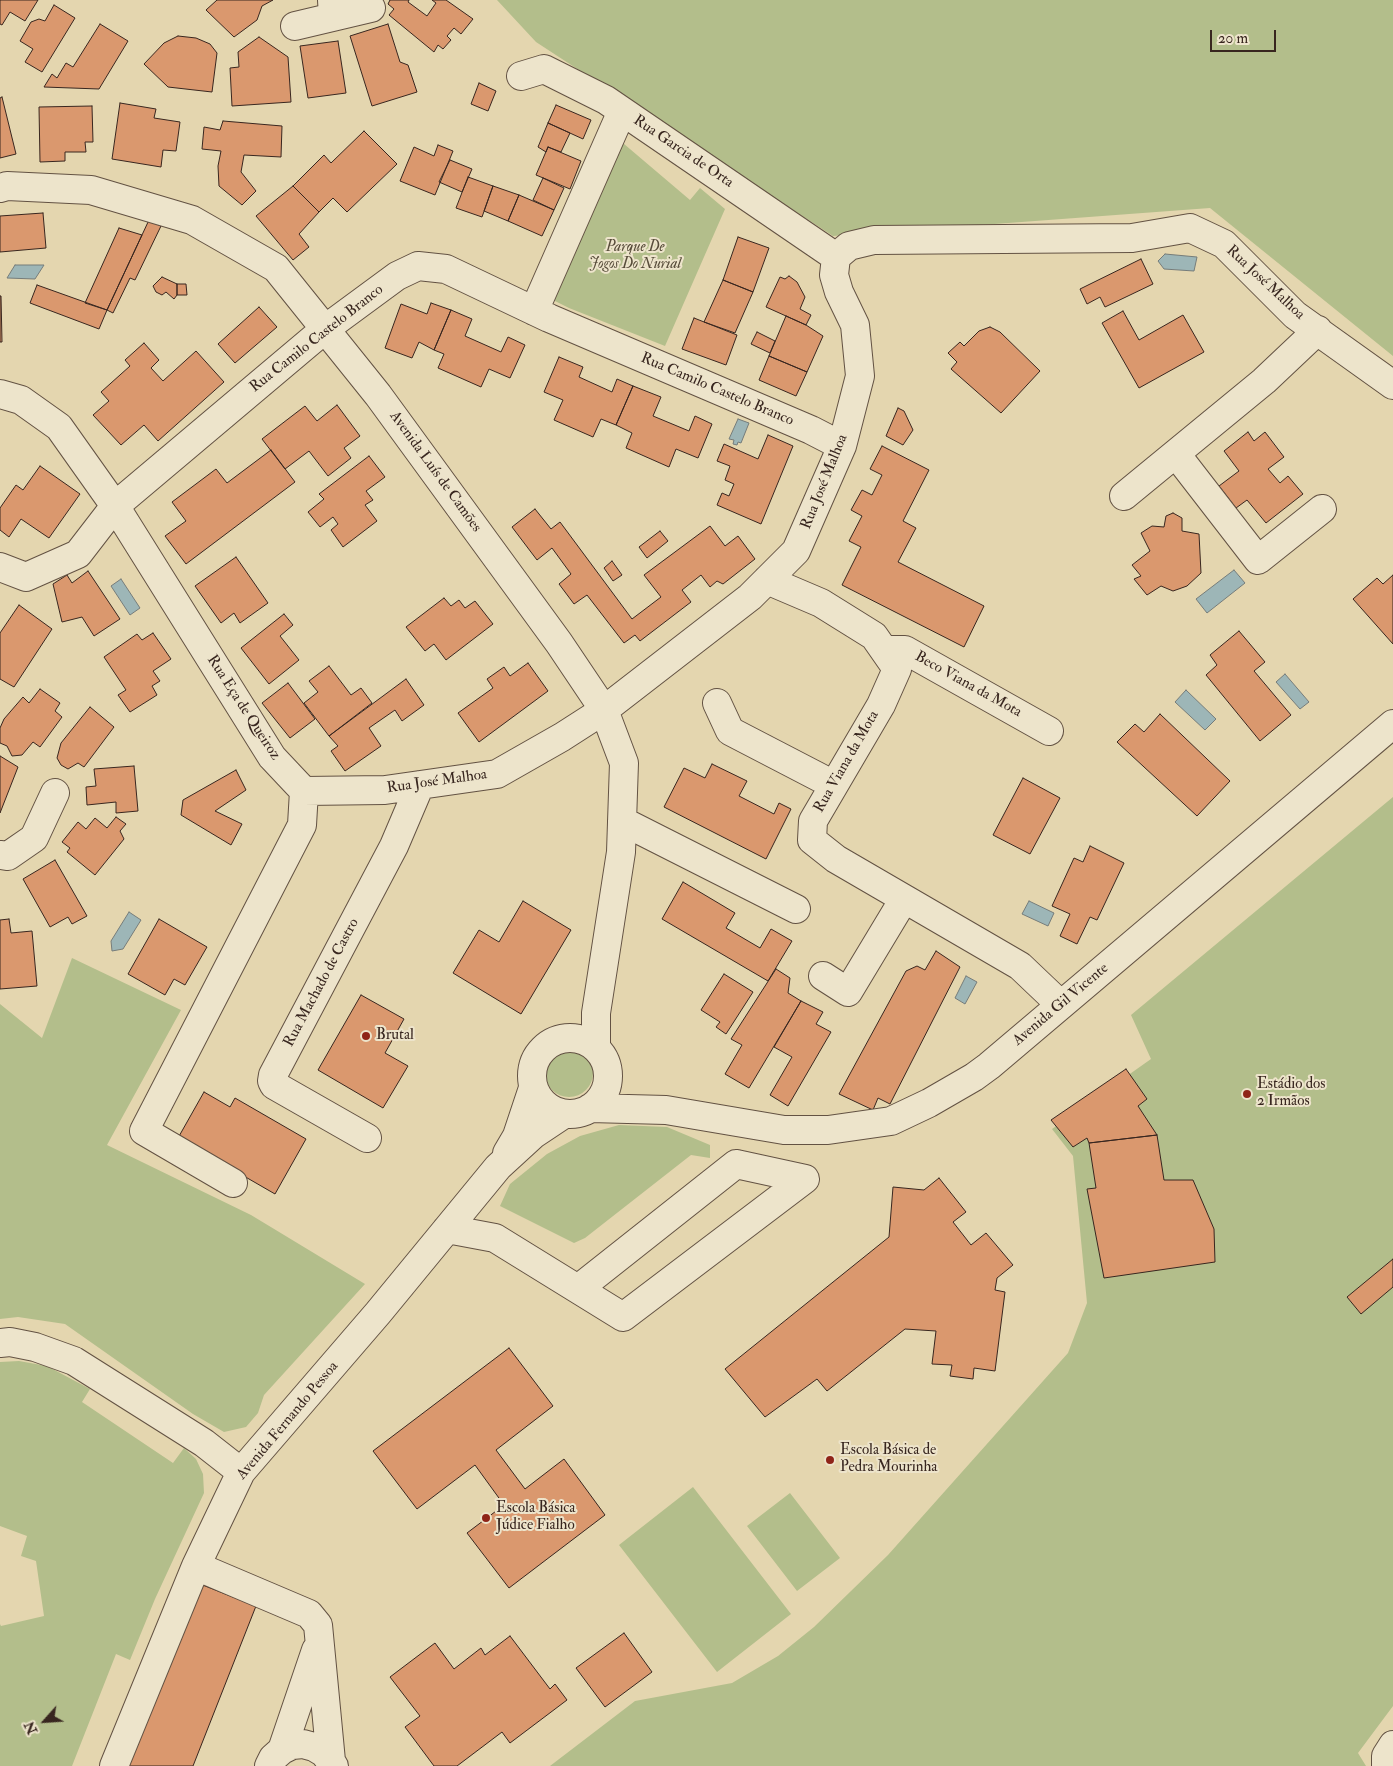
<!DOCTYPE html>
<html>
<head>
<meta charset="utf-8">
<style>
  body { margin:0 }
  #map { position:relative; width:1393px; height:1766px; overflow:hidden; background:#e4d6af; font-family:"IM FELL Double Pica",serif }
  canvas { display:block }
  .north { position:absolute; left:20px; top:1696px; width:50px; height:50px; -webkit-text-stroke:4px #ede4cb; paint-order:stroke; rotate:244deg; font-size:14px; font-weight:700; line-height:20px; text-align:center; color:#38261f }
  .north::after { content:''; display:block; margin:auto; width:18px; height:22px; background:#38261f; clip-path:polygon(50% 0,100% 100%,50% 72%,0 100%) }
  .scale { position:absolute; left:1210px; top:30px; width:66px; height:22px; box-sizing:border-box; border:2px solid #38261f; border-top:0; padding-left:6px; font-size:15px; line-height:18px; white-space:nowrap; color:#38261f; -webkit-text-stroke:4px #ede4cb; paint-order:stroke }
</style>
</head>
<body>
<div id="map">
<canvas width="1393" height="1766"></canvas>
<div class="north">N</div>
<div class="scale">20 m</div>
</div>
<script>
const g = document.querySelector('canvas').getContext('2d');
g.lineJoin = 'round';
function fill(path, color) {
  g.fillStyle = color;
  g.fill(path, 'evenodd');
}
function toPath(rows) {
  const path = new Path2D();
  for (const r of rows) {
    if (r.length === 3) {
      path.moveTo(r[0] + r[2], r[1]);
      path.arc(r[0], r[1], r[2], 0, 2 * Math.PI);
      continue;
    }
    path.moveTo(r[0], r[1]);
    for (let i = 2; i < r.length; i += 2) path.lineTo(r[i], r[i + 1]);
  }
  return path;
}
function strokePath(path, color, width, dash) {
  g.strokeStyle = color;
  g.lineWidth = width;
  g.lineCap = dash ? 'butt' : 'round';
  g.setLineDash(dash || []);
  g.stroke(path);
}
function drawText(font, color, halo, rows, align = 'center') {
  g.font = font + ' "IM FELL Double Pica",serif';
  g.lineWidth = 4;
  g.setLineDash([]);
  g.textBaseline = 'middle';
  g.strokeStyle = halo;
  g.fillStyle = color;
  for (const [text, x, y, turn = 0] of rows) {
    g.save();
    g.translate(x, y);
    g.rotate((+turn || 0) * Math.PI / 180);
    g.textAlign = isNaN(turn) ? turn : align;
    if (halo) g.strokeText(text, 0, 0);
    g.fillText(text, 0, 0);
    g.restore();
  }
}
fill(toPath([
  [497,0,1393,0,1393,356,1210,208,833,236,536,42],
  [617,138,690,200,700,188,725,209,665,346,569,308,547,297],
  [1393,797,1393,1706,1358,1753,1366,1766,550,1766,635,1701,732,1683,778,1656,814,1627,888,1555,1068,1353,1087,1303,1073,1156,1052,1129,1151,1059,1131,1015],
  [72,958,181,1010,107,1145,251,1215,365,1284,264,1395,258,1413,246,1427,224,1432,193,1414,65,1324,18,1317,0,1319,0,1004,42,1038],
  [569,1073,24],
  [619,1125,667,1127,710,1145,710,1158,691,1155,585,1238,574,1243,500,1206,510,1184,547,1154,580,1136],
  [19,1361,47,1366,90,1389,82,1402,173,1463,184,1448,196,1459,203,1474,204,1493,155,1599,130,1660,116,1654,72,1766,0,1766,0,1624,1,1626,44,1616,36,1561,21,1556,27,1536,0,1526,0,1362],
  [693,1487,791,1614,717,1672,619,1545],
  [790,1493,840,1558,797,1591,747,1526]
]), '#b3be8b');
const water = toPath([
  [1165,254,1197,257,1194,271,1164,269,1158,261,1165,254],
  [15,265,44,265,35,279,7,278,15,265],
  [738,419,749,423,741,443,738,442,737,445,733,444,734,440,729,439,738,419],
  [1234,570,1245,583,1207,613,1196,599,1234,570],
  [121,579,140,608,130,615,111,586,121,579],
  [1285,674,1309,702,1300,709,1276,682,1285,674],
  [1186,690,1216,719,1205,730,1175,702,1186,690],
  [1029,901,1054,913,1048,926,1022,914,1029,901],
  [129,912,141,920,123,949,112,951,111,941,129,912],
  [966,976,977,982,965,1004,955,998,966,976]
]);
fill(water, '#9db6b7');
strokePath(water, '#757c7a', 1);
const building = toPath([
  [0,0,38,0,25,21,10,12,2,25,0,24,0,0],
  [217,0,273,0,262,6,257,20,234,37,206,10,217,0],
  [390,0,409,0,408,2,427,16,436,3,432,0,446,0,473,19,461,34,454,28,447,36,451,40,443,49,438,45,434,52,389,15,394,9,388,4,390,0],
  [54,5,75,18,42,72,25,62,33,49,20,41,31,22,39,19,45,21,54,5],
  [100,24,128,41,99,89,44,87,52,74,57,78,66,63,73,67,100,24],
  [388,24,400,62,408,65,417,92,372,106,350,36,388,24],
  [178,36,196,38,210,44,217,53,212,92,168,87,144,64,164,43,178,36],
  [259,37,288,57,291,102,232,106,230,68,239,67,238,52,259,37],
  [338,41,346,93,308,98,300,46,338,41],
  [479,83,496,91,488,111,471,104,479,83],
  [2,97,16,154,0,158,0,98,2,97],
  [120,103,156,109,154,118,180,122,176,151,163,150,161,167,112,159,120,103],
  [556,105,591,120,583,139,548,123,556,105],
  [92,106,93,142,85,142,86,152,65,152,65,161,40,162,39,107,92,106],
  [223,121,282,126,281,157,244,155,241,172,256,191,242,205,219,186,218,166,221,151,202,149,204,127,220,130,223,121],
  [548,123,570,133,561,152,548,147,546,152,538,147,548,123],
  [364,131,397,164,347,212,333,198,319,212,293,186,324,155,331,163,364,131],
  [438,145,453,151,435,195,400,181,414,147,434,156,438,145],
  [548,147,581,161,570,189,536,175,548,147],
  [450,160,472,169,462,192,439,182,450,160],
  [468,177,493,186,482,217,456,208,468,177],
  [543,178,564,188,554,210,533,200,543,178],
  [293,186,319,212,299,234,309,247,293,260,256,216,293,186],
  [493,186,519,195,508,221,484,211,493,186],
  [519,195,554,210,542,236,508,221,519,195],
  [43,213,46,248,0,252,0,216,43,213],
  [149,220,161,226,135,280,130,278,113,313,107,310,149,220],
  [119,228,142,235,107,310,85,303,119,228],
  [738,237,769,248,753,292,723,280,738,237],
  [1141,259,1153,284,1105,307,1100,297,1087,304,1080,289,1141,259],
  [789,276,797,282,805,297,800,309,811,315,806,325,766,307,780,277,785,279,789,276],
  [162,277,177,284,177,295,174,299,166,292,162,295,156,292,153,286,162,277],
  [723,280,753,292,735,333,704,322,723,280],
  [177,284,186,284,187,295,177,295,177,284],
  [37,285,107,310,99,329,30,303,37,285],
  [0,296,1,296,2,342,0,342,0,296],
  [431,303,451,310,434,350,419,342,412,358,385,348,401,304,427,314,431,303],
  [259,307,277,327,235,363,218,344,259,307],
  [451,310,472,319,465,336,501,352,508,337,525,345,510,378,489,369,481,387,438,368,444,354,434,350,451,310],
  [1123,311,1139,340,1183,315,1204,352,1139,388,1102,323,1123,311],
  [786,316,806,325,823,336,807,372,769,356,786,316],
  [694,318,737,335,726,365,682,349,694,318],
  [990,327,1000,332,1040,371,1001,413,951,369,957,362,948,353,960,342,964,346,979,331,990,327],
  [757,332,775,341,770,353,751,344,757,332],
  [144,343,159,360,151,368,163,381,196,351,224,382,158,441,144,425,121,445,93,415,109,401,101,392,130,366,125,360,144,343],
  [769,356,807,372,796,396,759,380,769,356],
  [559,357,583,367,579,377,612,392,617,379,633,386,616,425,601,419,593,437,554,420,563,400,544,392,559,357],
  [633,386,661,397,653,416,689,431,695,416,712,424,698,458,676,449,669,467,626,448,632,433,616,425,633,386],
  [337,405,360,436,344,448,351,458,328,476,309,451,285,469,262,439,305,406,317,421,337,405],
  [898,408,904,411,913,430,903,445,886,436,898,408],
  [1248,432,1254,441,1265,432,1284,457,1268,469,1280,483,1288,476,1303,494,1266,523,1247,500,1236,508,1219,486,1239,471,1224,451,1248,432],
  [768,435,793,446,761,524,717,505,722,493,729,496,734,484,725,480,730,466,717,461,724,444,758,459,768,435],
  [882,446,929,470,903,521,916,528,898,562,984,606,964,647,842,585,861,547,849,541,862,516,851,510,862,490,872,495,882,475,870,469,882,446],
  [271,450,295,482,186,564,165,536,186,521,172,502,216,469,227,483,271,450],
  [369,456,385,477,366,491,373,500,365,505,377,521,343,547,331,530,338,524,333,517,320,527,308,512,324,499,319,494,369,456],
  [40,466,80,494,49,538,21,519,9,537,0,530,0,508,16,485,23,490,40,466],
  [535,509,551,529,560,522,632,619,661,597,644,575,710,526,725,546,738,536,755,559,723,584,717,581,710,587,701,575,682,590,691,602,640,641,635,635,624,643,587,595,574,604,559,584,571,574,552,548,537,560,512,527,535,509],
  [1173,513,1182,518,1182,531,1199,534,1201,573,1187,586,1173,591,1161,586,1147,595,1134,579,1141,576,1132,565,1150,551,1141,533,1152,526,1164,527,1166,516,1173,513],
  [660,531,668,541,647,558,639,547,660,531],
  [236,557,268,603,240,623,234,613,221,623,195,586,236,557],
  [612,561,622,575,613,581,604,568,612,561],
  [88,571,120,619,94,636,82,617,62,622,53,584,67,575,72,583,88,571],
  [1393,575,1393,644,1353,599,1377,578,1383,584,1393,575],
  [444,598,451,606,459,600,465,608,475,601,493,624,446,660,434,644,425,651,406,627,444,598],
  [19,605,52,629,14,687,0,679,0,633,19,605],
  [284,614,293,625,280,636,299,660,269,684,241,648,284,614],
  [1239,631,1265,662,1254,671,1291,715,1260,741,1206,675,1217,665,1210,655,1239,631],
  [153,633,171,659,153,671,160,681,152,686,157,695,130,712,118,695,126,690,104,657,137,634,142,640,153,633],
  [528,663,548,691,479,742,458,713,493,688,487,679,504,667,510,676,528,663],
  [329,666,351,695,361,688,372,703,329,736,304,703,318,692,309,681,329,666],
  [406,679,424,705,402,721,395,710,369,728,381,746,345,771,331,751,338,746,329,736,406,679],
  [288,683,315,719,290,738,262,703,288,683],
  [40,689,60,703,55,711,62,717,40,747,33,742,22,755,12,756,7,746,0,743,0,728,4,719,23,697,29,703,40,689],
  [90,707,114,727,84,767,78,763,68,769,61,765,57,758,61,743,90,707],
  [1160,714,1230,781,1197,816,1117,742,1135,724,1144,732,1160,714],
  [0,756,18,767,0,813,0,756],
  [712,764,747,781,739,796,774,814,779,803,791,809,766,859,664,807,684,768,705,778,712,764],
  [134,766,138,811,116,813,116,802,87,805,86,787,96,786,94,769,134,766],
  [236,770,246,790,215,811,242,824,231,845,181,815,183,800,236,770],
  [1023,778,1060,798,1030,854,993,835,1023,778],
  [116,817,126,824,120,831,124,839,95,875,67,852,70,848,62,842,78,822,86,829,95,818,107,828,116,817],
  [1090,846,1124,863,1097,920,1090,917,1077,944,1060,936,1070,914,1052,906,1074,858,1083,862,1090,846],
  [55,860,87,916,72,924,68,917,50,927,23,879,55,860],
  [683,882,735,913,726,928,760,948,771,929,792,941,768,981,662,919,683,882],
  [523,901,571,930,521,1014,453,973,479,930,499,942,523,901],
  [9,919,11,933,32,931,37,986,0,989,0,920,9,919],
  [159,919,207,947,185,985,174,979,165,995,128,974,159,919],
  [936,951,960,967,890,1104,878,1098,873,1110,839,1094,906,971,917,966,925,970,936,951],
  [776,969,790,978,788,993,801,1001,749,1088,725,1074,742,1045,731,1039,776,969],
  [724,974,753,992,726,1034,716,1027,720,1022,701,1010,724,974],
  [361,995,404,1019,385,1053,408,1066,383,1108,318,1070,361,995],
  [801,1001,823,1012,816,1024,831,1032,788,1106,770,1095,792,1057,774,1047,801,1001],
  [1126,1069,1147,1099,1138,1106,1157,1135,1089,1143,1087,1138,1073,1147,1051,1120,1126,1069],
  [204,1092,230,1107,235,1098,306,1139,275,1194,178,1138,204,1092],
  [1157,1135,1164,1180,1193,1180,1214,1229,1215,1262,1104,1278,1087,1189,1096,1188,1089,1143,1157,1135],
  [939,1178,966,1212,953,1222,971,1245,986,1233,1013,1265,997,1278,995,1290,1005,1292,995,1371,974,1368,973,1379,950,1376,952,1365,932,1364,936,1331,905,1329,827,1391,817,1379,765,1417,725,1369,889,1237,893,1187,924,1190,939,1178],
  [1393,1259,1393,1287,1361,1314,1347,1297,1393,1259],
  [509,1348,553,1406,496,1450,525,1489,564,1459,605,1515,509,1588,467,1533,504,1505,475,1465,417,1509,373,1451,509,1348],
  [200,1584,256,1606,193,1766,128,1766,200,1584],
  [624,1633,652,1672,605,1707,576,1668,624,1633],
  [510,1636,550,1689,555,1684,567,1700,510,1743,502,1732,457,1766,434,1766,405,1727,420,1716,390,1677,435,1643,454,1669,481,1648,485,1655,510,1636]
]);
fill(building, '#da986e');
strokePath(building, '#38261f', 1);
const minor = toPath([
  [333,17,371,8],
  [295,26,333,17,332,0],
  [521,76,544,69,606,100,836,257],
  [0,188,7,186,91,190,192,220,276,268,378,395,559,643,604,710,624,763,621,852,596,1013,596,1047],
  [534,311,622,111],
  [0,394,21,400,59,427,115,506,272,757,304,791,302,825,144,1131,233,1183],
  [1176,454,1258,560,1322,509],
  [1124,496,1264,381,1318,330],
  [0,567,26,577,78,554,115,506,325,329,397,276,418,266,446,269,549,318,811,430,842,446],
  [767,580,821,603,874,636,897,669,881,705,813,821,812,840,836,859,1020,966,1061,1005],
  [884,650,905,650,1049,731],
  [717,703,730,731,834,785],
  [304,791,385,790,497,774,562,737,604,710,750,597,796,551,842,446,860,376,855,325,839,292,834,275,836,257,849,246,874,240,1132,238,1190,228,1224,244,1295,315,1393,385],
  [622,821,796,909],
  [0,855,8,856,34,838,55,793],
  [823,976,848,992,904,899],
  [570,1076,38],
  [590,1108,666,1110,784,1130,828,1130,891,1121,929,1103,974,1077,989,1066,1393,724],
  [367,1138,274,1085,272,1081,273,1075,394,846,420,785],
  [507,1153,517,1136,533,1088],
  [447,1229,495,1238,623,1317,805,1179,736,1164],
  [578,1289,736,1164],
  [0,1343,10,1342,35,1347,74,1361,204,1443,241,1472],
  [196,1566,309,1614,318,1625,331,1761],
  [282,1750,316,1650],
  [114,1766,196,1566,241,1472,378,1313,498,1167,534,1134,564,1114],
  [269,1766,273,1758,282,1750,292,1745,303,1744,314,1747,324,1753,334,1766],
  [1386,1766,1386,1756,1393,1745]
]);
strokePath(minor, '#635243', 30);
strokePath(minor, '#ede4cb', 28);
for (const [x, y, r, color] of [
  [366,1036,5,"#8f2418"],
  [1247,1094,5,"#8f2418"],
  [830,1460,5,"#8f2418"],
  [486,1518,5,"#8f2418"]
]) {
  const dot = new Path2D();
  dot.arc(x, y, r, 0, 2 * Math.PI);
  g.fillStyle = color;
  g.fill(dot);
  strokePath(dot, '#ede4cb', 2);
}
drawText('15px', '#38261f', '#ede4cb', [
  ["Rua Garcia de Orta",683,152,34],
  ["Rua José Malhoa",1265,283,43],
  ["Rua Camilo Castelo Branco",317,339,-38],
  ["Rua Camilo Castelo Branco",717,390,23],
  ["Avenida Luís de Camões",435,472,54],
  ["Rua José Malhoa",825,482,-68],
  ["Beco Viana da Mota",968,685,29],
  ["Rua Eça de Queiroz",243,708,57],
  ["Rua Viana da Mota",847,762,-60],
  ["Rua José Malhoa",437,782,-8],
  ["Rua Machado de Castro",322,983,-62],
  ["Avenida Gil Vicente",1061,1005,-40],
  ["Avenida Fernando Pessoa",288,1421,-50]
]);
drawText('italic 15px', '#574c3a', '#ede4cb', [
  ["Parque De",635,248],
  ["Jogos Do Nurial",635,265]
]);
drawText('15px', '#38261f', '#ede4cb', [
  ["Brutal",376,1036],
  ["Estádio dos",1257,1085],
  ["2 Irmãos",1257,1102],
  ["Escola Básica de",840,1451],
  ["Pedra Mourinha",840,1468],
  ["Escola Básica",496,1509],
  ["Júdice Fialho",496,1526]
], 'left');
</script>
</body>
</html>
